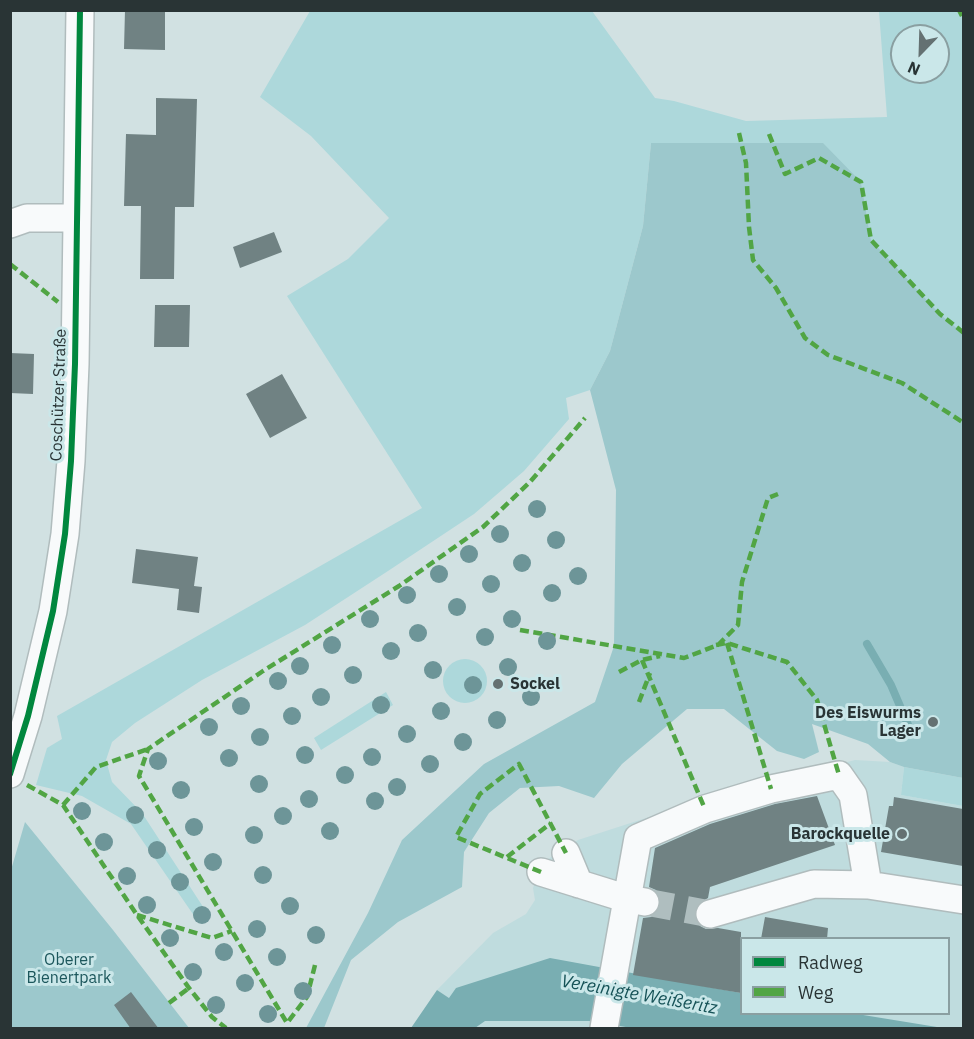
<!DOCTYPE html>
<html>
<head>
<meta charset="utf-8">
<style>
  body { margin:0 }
  #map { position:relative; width:974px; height:1039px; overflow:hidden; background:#d1e1e2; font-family:"IBM Plex Sans",sans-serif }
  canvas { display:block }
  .frame { position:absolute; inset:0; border:12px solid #293435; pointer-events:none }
  .legend { position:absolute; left:740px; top:937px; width:210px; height:78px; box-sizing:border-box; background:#cae7e9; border:2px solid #8a9fa1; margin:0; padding:8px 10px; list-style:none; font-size:18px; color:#293435 }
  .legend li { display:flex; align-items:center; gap:12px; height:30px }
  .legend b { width:30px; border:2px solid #8a9fa1 }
  .north { position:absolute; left:890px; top:24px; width:60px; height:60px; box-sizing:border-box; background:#cae7e9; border:2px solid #8a9fa1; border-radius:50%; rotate:203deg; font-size:16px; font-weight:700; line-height:24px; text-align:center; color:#293435 }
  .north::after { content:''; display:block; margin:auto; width:21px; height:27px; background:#647172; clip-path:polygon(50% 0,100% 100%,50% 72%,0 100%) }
</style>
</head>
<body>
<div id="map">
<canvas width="974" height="1039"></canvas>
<div class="frame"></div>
<ul class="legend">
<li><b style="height:8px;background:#00873e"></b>Radweg</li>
<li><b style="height:8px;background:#51a544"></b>Weg</li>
</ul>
<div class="north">N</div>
</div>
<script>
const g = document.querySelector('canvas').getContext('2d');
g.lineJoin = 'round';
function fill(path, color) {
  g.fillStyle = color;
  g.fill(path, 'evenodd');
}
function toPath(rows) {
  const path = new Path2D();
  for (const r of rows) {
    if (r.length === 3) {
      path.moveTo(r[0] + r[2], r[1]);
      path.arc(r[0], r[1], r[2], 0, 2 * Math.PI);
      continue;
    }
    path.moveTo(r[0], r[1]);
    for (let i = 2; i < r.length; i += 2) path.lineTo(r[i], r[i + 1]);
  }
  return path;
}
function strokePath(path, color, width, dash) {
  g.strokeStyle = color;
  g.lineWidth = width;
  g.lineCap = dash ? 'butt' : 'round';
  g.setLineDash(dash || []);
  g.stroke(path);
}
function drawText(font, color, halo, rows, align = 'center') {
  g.font = font + ' "IBM Plex Sans",sans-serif';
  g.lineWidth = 6;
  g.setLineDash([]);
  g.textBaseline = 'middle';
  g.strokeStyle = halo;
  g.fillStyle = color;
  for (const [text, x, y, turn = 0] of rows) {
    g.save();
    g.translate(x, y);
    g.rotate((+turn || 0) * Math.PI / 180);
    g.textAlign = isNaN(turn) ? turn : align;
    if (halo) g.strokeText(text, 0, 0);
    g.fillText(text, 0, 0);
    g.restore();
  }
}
fill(toPath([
  [855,760,890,762,904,767,901,795,963,806,963,1028,468,1028,449,998,437,990,493,933,526,914,535,900,533,888,542,863,578,840,702,800],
  [742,938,948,938,948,1014,742,1014]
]), '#bfdcde');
fill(toPath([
  [310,11,592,11,655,98,674,101,746,121,887,117,879,11,963,11,963,333,940,314,871,240,861,182,651,143,643,226,610,351,590,390,566,398,569,419,524,471,474,514,388,571,305,625,202,680,135,723,112,742,106,760,112,782,142,813,209,916,199,923,131,824,82,796,36,785,47,748,62,739,57,716,422,508,287,296,348,259,389,218,311,136,260,97],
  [902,36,938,36,938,72,902,72],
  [465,681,22],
  [386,692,393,705,321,750,314,738],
  [904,767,963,778,963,806,901,795]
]), '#add8db');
fill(toPath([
  [651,143,823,143,861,182,871,240,940,314,963,333,963,778,904,767,890,762,868,744,812,724,819,752,804,759,777,751,724,709,687,709,622,764,594,798,559,786,520,788,489,813,464,852,462,887,398,922,351,960,324,1028,306,1028,368,913,402,840,484,764,595,702,614,646,616,490,590,390,610,351,643,226],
  [25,822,113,930,189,1028,11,1028,11,870]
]), '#9cc8cc');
fill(toPath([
  [550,958,741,993,742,1014,857,1014,943,1028,632,1028,589,1021,485,1021,475,1028,411,1028,437,990,449,998,456,988]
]), '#79aeb2');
strokePath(toPath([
  [867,644,891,685,909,727]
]), '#79aeb2', 8);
fill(toPath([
  [125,10,165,10,165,50,124,49],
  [156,98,197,99,194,207,175,207,174,279,140,279,141,206,124,206,126,134,156,135],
  [274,232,282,252,240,268,233,247],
  [155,305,190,305,189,347,154,347],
  [10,353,34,354,33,394,10,393],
  [282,374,307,418,270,438,246,394],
  [136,549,198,557,194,586,202,587,199,613,177,610,179,589,132,583],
  [817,796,835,845,710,887,708,898,699,903,695,910,695,919,700,926,706,929,718,928,741,932,741,993,633,975,643,918,651,917,657,913,661,904,660,896,656,890,649,887,655,848,710,824,775,804],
  [894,797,963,809,963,866,881,852,889,806,893,806],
  [765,917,828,928,827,939,761,939],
  [131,992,159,1029,131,1029,114,1005]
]), '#708283');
strokePath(toPath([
  [646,902,710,914]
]), '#afbebf', 27, [27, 14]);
const minor = toPath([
  [10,224,27,218,76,218],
  [10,774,28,716,53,611,65,534,71,461,75,364,80,10],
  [566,853,579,884],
  [541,872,628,899,645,902],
  [710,914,814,884,868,885,964,900],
  [604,1028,638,838,705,809,771,789,839,775,853,795,868,885]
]);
strokePath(minor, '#b0bcbd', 30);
strokePath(minor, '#f8fafb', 27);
strokePath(toPath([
  [959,10,962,16],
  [739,133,746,163,749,227,753,260,776,288,805,338,828,355,902,383,964,423],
  [769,134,785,174,819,158,861,182,871,240,940,314,964,333],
  [10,264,58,302],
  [520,630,684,658,718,645,738,625,742,582,768,498,778,494],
  [727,643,771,789],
  [716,645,727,643,787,662,817,700,839,775],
  [642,660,705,809],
  [619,672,642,660,660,656],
  [639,702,650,673],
  [27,785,63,805,137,915,189,988,212,1017,226,1028],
  [63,805,96,767,148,749],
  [507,857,551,823],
  [541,872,456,837,480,794,519,764,566,853],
  [137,915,212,938,232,931],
  [315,965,307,997,287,1023,139,776,148,749,263,671,399,586,483,527,530,482,585,418],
  [169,1003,189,988]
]), '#51a544', 4.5, [9, 4.5]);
strokePath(toPath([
  [10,774,28,716,53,611,65,534,71,461,75,364,80,10]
]), '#00873e', 6);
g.fillStyle = '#6d9598';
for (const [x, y] of [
  [537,509],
  [500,534],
  [556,540],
  [469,554],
  [522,563],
  [439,574],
  [578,576],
  [491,584],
  [552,593],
  [407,595],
  [457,607],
  [370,619],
  [512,619],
  [418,633],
  [485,637],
  [547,641],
  [332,645],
  [391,651],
  [300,666],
  [508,667],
  [433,670],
  [353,675],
  [278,681],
  [473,685],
  [321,697],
  [531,697],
  [381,705],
  [241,706],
  [441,711],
  [292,716],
  [497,720],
  [209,727],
  [407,734],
  [260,737],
  [463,742],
  [305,755],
  [372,757],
  [229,758],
  [158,761],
  [430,764],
  [345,775],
  [259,784],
  [397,787],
  [181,790],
  [309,799],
  [375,801],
  [82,811],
  [135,815],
  [283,816],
  [194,827],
  [330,831],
  [254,835],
  [104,842],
  [157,850],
  [213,862],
  [263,875],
  [127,876],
  [180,882],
  [147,905],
  [290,906],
  [202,915],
  [257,929],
  [316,935],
  [170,938],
  [224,952],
  [277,957],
  [193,972],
  [245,983],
  [303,991],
  [216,1005],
  [268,1014]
]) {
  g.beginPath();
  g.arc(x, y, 9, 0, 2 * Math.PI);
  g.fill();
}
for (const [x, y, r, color] of [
  [498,684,6,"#647172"],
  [933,722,6,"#647172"],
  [902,834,6,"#647172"]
]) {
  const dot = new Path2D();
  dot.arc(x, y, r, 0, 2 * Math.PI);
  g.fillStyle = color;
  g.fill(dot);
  strokePath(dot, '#cae7e9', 2);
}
drawText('16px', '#293435', '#cae7e9', [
  ["Coschützer Straße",59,395,-88]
]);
drawText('bold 16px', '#293435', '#cae7e9', [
  ["Sockel",510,684,"left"],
  ["Des Eiswurms",921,713],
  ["Lager",921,731],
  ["Barockquelle",890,834]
], 'right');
drawText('16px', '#1c575c', '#cae7e9', [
  ["Oberer",69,960],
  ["Bienertpark",69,978]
]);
drawText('italic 18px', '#165257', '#cae7e9', [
  ["Vereinigte Weißeritz",639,995,10]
]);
</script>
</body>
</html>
